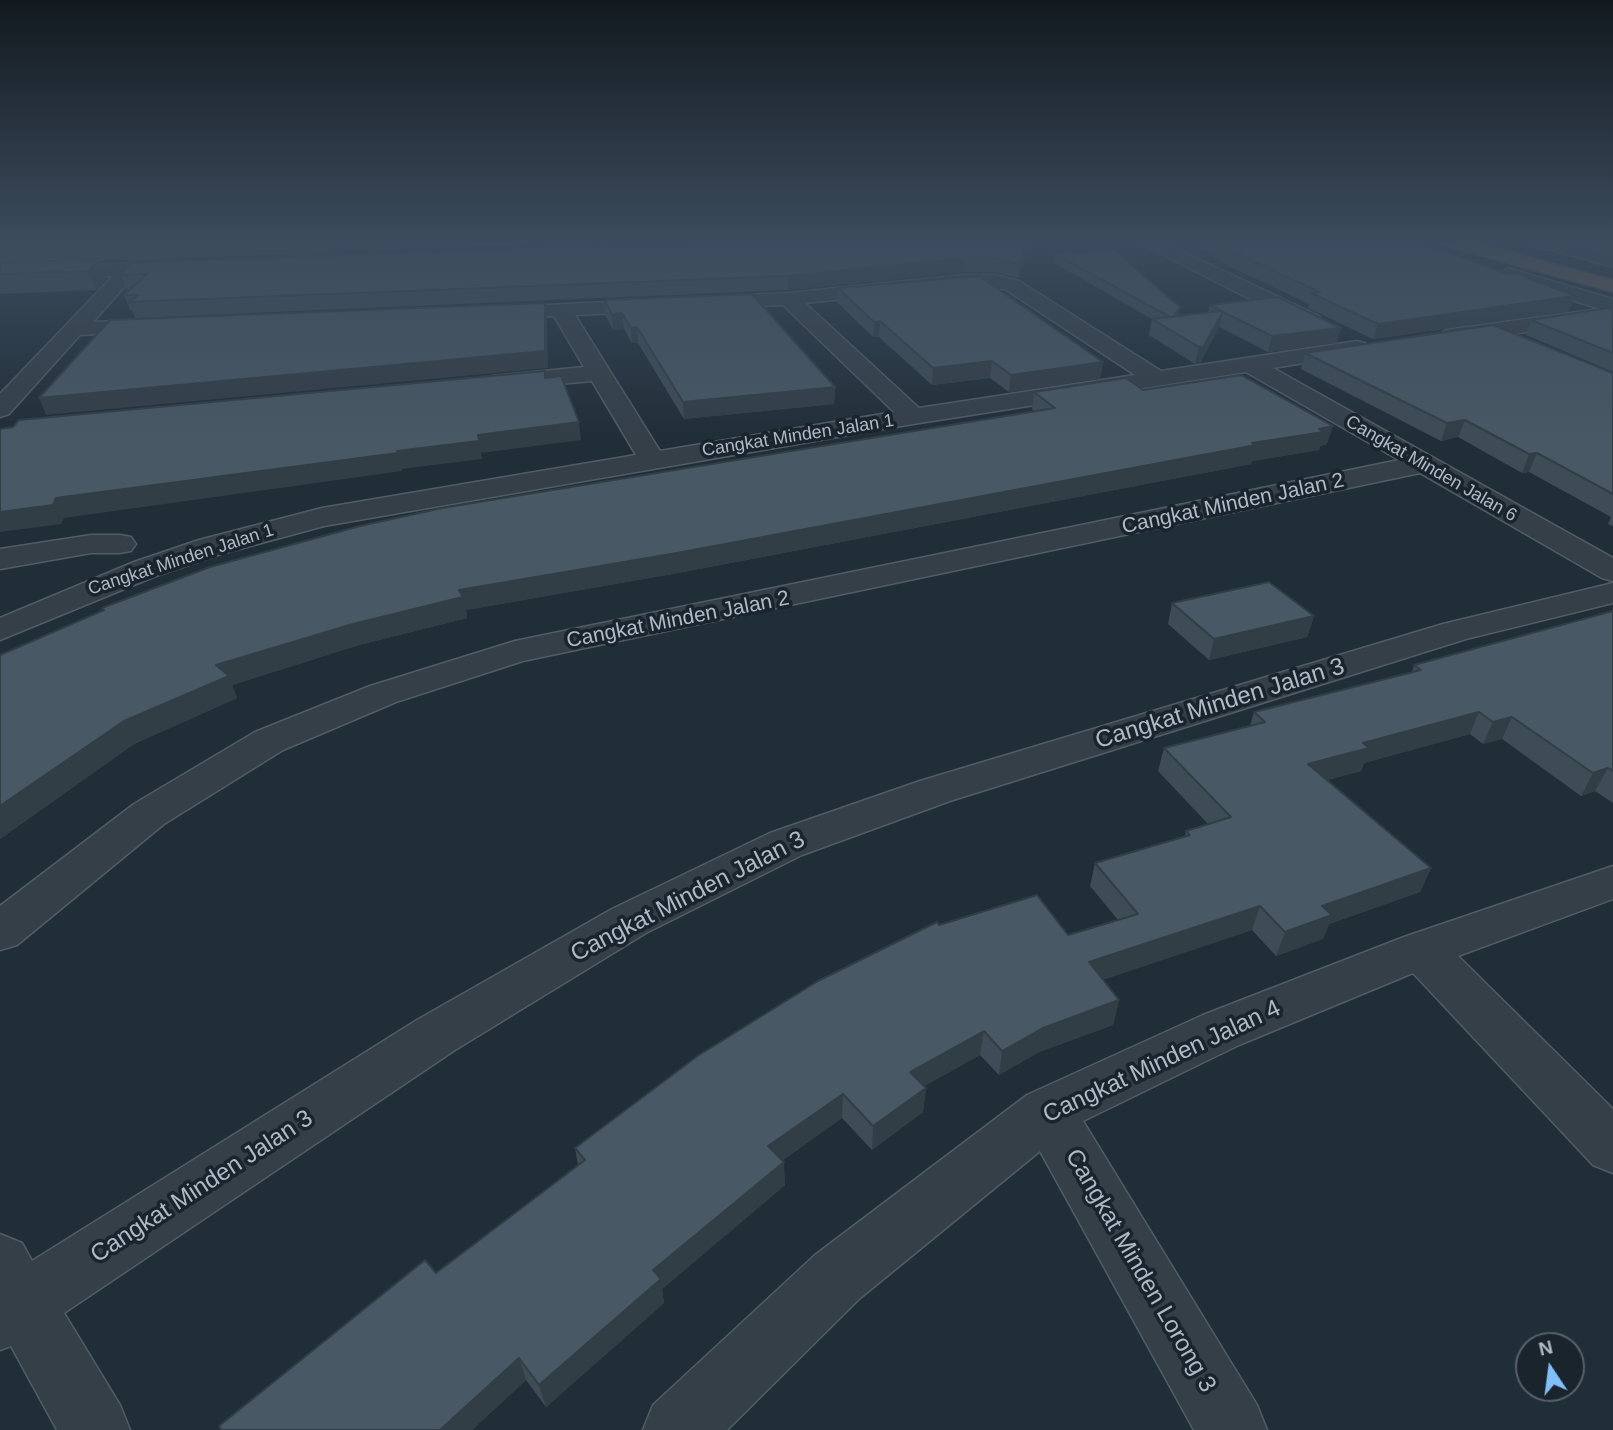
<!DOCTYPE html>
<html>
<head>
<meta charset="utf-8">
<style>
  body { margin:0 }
  #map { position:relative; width:1613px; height:1430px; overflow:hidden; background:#202e38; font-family:Helvetica,sans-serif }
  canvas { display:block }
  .north { position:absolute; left:1515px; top:1332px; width:70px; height:70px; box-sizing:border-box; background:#19242d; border:2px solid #55606a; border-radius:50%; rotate:347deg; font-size:19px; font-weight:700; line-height:28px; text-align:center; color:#aebac5 }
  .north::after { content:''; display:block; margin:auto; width:24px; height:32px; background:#80bff8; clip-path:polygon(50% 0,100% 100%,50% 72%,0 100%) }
</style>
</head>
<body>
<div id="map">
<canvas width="1613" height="1430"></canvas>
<div class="north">N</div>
</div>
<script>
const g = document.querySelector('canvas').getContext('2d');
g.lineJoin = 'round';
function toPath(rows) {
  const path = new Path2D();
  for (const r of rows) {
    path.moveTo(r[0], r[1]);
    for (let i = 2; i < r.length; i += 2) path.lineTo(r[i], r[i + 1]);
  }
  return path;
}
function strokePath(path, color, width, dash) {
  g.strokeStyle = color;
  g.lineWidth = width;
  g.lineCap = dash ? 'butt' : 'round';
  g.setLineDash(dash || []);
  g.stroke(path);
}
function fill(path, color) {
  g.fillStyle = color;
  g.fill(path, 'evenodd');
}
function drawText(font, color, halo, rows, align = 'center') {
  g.font = font + ' Helvetica,sans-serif';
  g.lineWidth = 7;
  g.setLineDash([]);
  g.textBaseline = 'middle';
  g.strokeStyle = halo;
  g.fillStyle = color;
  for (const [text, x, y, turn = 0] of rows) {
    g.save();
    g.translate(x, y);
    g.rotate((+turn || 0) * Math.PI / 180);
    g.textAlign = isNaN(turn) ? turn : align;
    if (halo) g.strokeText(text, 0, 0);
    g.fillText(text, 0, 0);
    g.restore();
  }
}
const minor = toPath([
  [1134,240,1158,240,1319,316,1322,321,1319,326,1303,326,1134,240],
  [1526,240,1556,240,1613,255,1613,267,1529,244,1526,240],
  [176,262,185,268,183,272,135,275,93,322,157,319,168,325,165,330,80,335,9,414,0,417,0,394,113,276,0,280,0,268,176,262],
  [1508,268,1613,299,1613,319,1452,343,1444,341,1441,336,1444,331,1452,329,1600,309,1501,278,1498,274,1508,268],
  [964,275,996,275,1019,281,1161,371,1357,341,1365,343,1368,348,1365,353,1273,368,1613,558,1613,581,1602,578,1420,473,523,661,396,702,283,750,164,824,17,945,0,950,0,906,134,804,255,732,370,686,515,641,1399,460,1246,372,913,424,324,526,221,554,156,576,0,640,0,618,134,562,199,540,322,508,636,455,592,381,493,390,485,388,481,383,485,378,493,376,584,367,554,316,493,318,483,312,486,308,788,293,964,275],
  [964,287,1005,289,1135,375,919,408,805,303,964,287],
  [783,305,894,412,660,451,575,315,783,305],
  [91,535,120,535,131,537,136,544,131,551,120,553,91,553,0,569,0,549,91,535],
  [1613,583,1613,603,1466,639,950,801,802,855,646,933,455,1050,64,1313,120,1405,130,1430,57,1430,11,1346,0,1350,0,1234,22,1243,32,1261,417,1020,612,909,770,833,920,781,1443,624,1613,583],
  [1613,866,1613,899,1458,956,1613,1109,1613,1173,1593,1165,1413,973,1239,1045,1083,1121,1257,1405,1267,1430,1194,1430,1040,1151,859,1299,727,1430,643,1430,653,1405,815,1255,1027,1095,1203,1015,1404,937,1613,866]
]);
const highway = toPath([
  [1436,240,1466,240,1613,280,1613,292,1439,244,1436,240]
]);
strokePath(minor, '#515d66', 3);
strokePath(highway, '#3e4a53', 3);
fill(minor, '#343f48');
fill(highway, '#6e5f51');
fill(toPath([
  [0,240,610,240,610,242,101,261,107,279,96,290,0,294],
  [756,240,1029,240,1028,247,1018,278,996,272,964,272,788,290,135,318,132,310,130,310,124,295,131,289,126,289,121,275,606,248,687,246],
  [1187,240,1410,240,1575,296,1569,311,1373,339,1308,308,1309,304,1213,258,1214,253],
  [1566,240,1613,240,1613,254],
  [1055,254,1178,316,1208,313,1210,305,1337,343,1268,352,1219,327,1200,363,1195,364,1149,335,1152,319,1054,263],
  [838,288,1103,362,1100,379,1009,392,990,378,932,385,879,337,873,337,837,302],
  [604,300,835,387,834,404,684,419,638,343,632,343,624,329,613,330,605,315],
  [1613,310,1613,372,1526,335,1531,320],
  [1305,353,1613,373,1613,526,1608,524,1611,517,1529,472,1522,473,1458,437,1441,441,1301,369],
  [1143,390,1327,444,1320,446,1319,450,1252,461,1251,464,678,573,466,610,467,618,359,645,232,685,237,698,134,744,0,839,0,655,103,611,102,608,1034,411,1032,409,1034,392],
  [1172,603,1314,616,1307,637,1209,660,1168,624],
  [1613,611,1613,803,1595,791,1581,796,1502,739,1483,744,1470,734,1364,763,1361,771,1327,780,1431,868,1420,892,1329,924,1323,939,1276,956,1252,930,1102,980,1119,1000,1113,1025,1039,1052,999,1075,980,1055,924,1086,926,1088,923,1112,872,1150,842,1118,783,1160,785,1185,662,1289,664,1303,546,1407,526,1380,472,1430,221,1430,436,1273,578,1165,575,1148,939,925,1068,935,1118,920,1090,886,1095,863,1185,836,1186,831,1208,824,1158,771,1164,748,1250,726,1254,712,1412,672,1414,665]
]), '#3e4c56');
fill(toPath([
  [1027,240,1029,240,1028,247,1018,278,1019,264],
  [965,258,964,272,788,290,788,276],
  [100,259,107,279,96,290,88,271],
  [1575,296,1569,311,1373,339,1378,324],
  [545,303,547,318,548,368,46,415,39,398],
  [1180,307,1178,318,1172,318],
  [1223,312,1219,327,1200,363,1195,364,1199,347],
  [622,313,624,329,613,330,612,314],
  [880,321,879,337,873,337,874,322],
  [637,327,638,343,632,343,631,328],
  [1341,328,1337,343,1268,352,1272,336],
  [992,361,990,378,932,385,933,368],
  [1103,362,1100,379,1009,392,1011,375],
  [835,387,834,404,684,419,683,402],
  [1465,420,1458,437,1441,441,1447,423],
  [579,422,581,440,481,453,482,459,402,469,402,471,64,518,61,524,0,532,0,512,56,498,397,451,478,435],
  [1333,426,1327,444,1320,446,1319,450,1252,461,1251,464,678,573,466,610,467,618,359,645,232,685,237,698,134,744,0,839,0,806,124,721,216,665,459,590,1252,443],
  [1537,453,1529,472,1522,473,1529,454],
  [1314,616,1307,637,1209,660,1214,639],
  [1479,712,1470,734,1364,763,1361,771,1301,787,1308,764,1363,743],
  [1512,717,1502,739,1483,744,1493,722],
  [1608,768,1595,791,1581,796,1593,773],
  [1431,868,1420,892,1329,924,1323,939,1276,956,1285,932,1322,906],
  [1260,906,1252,930,1083,986,1089,962],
  [1119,1000,1113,1025,1039,1052,999,1075,1002,1051,1043,1028],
  [984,1031,980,1055,907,1096,910,1072],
  [926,1088,923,1112,872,1150,873,1126],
  [843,1094,842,1118,769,1170,768,1146],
  [784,1162,785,1185,662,1289,664,1303,546,1407,539,1385,653,1270],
  [519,1358,526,1380,472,1430,440,1430]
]), '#323e46');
const building = toPath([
  [0,240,156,240,0,246,0,240],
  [756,240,1027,240,1019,264,997,258,965,258,788,276,129,302,138,295,124,295,147,274,121,275,131,263,606,246,606,248,618,248,687,246,756,240],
  [1219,240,1410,240,1509,274,1516,273,1575,296,1378,324,1311,293,1320,292,1216,244,1227,244,1219,240],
  [1115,251,1180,307,1173,317,1170,317,1055,254,1115,251],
  [100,259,88,271,0,274,0,263,100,259],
  [979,276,1103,362,1011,375,992,361,933,368,880,321,874,322,838,288,979,276],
  [752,294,835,387,683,402,637,327,631,328,622,313,612,314,604,300,752,294],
  [1278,297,1341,328,1272,336,1223,312,1203,347,1199,347,1152,319,1222,311,1210,305,1278,297],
  [545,303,545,351,39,398,110,320,545,303],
  [1608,308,1613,310,1613,353,1531,320,1608,308],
  [1493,325,1613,373,1613,494,1537,453,1529,454,1465,420,1447,423,1305,353,1493,325],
  [545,371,545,378,561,376,579,422,478,435,479,441,397,451,398,453,56,498,53,505,0,512,0,429,13,427,19,420,545,371],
  [1241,375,1333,426,1319,429,1324,432,1252,443,1256,445,677,553,459,590,463,597,353,624,216,665,229,676,124,721,0,806,0,655,104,610,102,608,210,567,360,526,442,508,1055,408,1034,392,1126,378,1143,390,1241,375],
  [1269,582,1314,616,1214,639,1172,603,1269,582],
  [1613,611,1613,771,1608,768,1593,773,1512,717,1493,722,1479,712,1363,743,1369,748,1308,764,1431,868,1322,906,1332,915,1285,932,1260,906,1089,962,1119,1000,1043,1028,1002,1051,984,1031,910,1072,926,1088,873,1126,843,1094,768,1146,784,1162,653,1270,661,1279,539,1385,519,1358,440,1430,221,1430,219,1426,425,1260,436,1273,585,1160,575,1148,699,1055,818,981,937,922,939,925,1037,895,1068,935,1138,914,1095,863,1190,835,1186,831,1231,817,1164,748,1265,722,1254,712,1421,670,1414,665,1613,611]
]);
fill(building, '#485864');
strokePath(building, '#323e46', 2);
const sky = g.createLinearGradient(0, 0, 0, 440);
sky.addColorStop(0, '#12191f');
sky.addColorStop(0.55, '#3c4c5e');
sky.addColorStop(1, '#3c4c5e00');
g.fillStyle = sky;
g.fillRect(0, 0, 1613, 440);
drawText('18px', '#aebac5', '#19242d', [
  ["Cangkat Minden Jalan 1",798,436,-9],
  ["Cangkat Minden Jalan 6",1431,469,30],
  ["Cangkat Minden Jalan 1",181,560,-18]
]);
drawText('21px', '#aebac5', '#19242d', [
  ["Cangkat Minden Jalan 2",1233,504,-12],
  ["Cangkat Minden Jalan 2",678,620,-11]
]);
drawText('24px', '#aebac5', '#19242d', [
  ["Cangkat Minden Jalan 3",1220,704,-17],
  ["Cangkat Minden Jalan 3",688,897,-27],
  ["Cangkat Minden Jalan 4",1162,1062,-25],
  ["Cangkat Minden Jalan 3",202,1187,-33],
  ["Cangkat Minden Lorong 3",1140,1271,60]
]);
</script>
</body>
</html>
